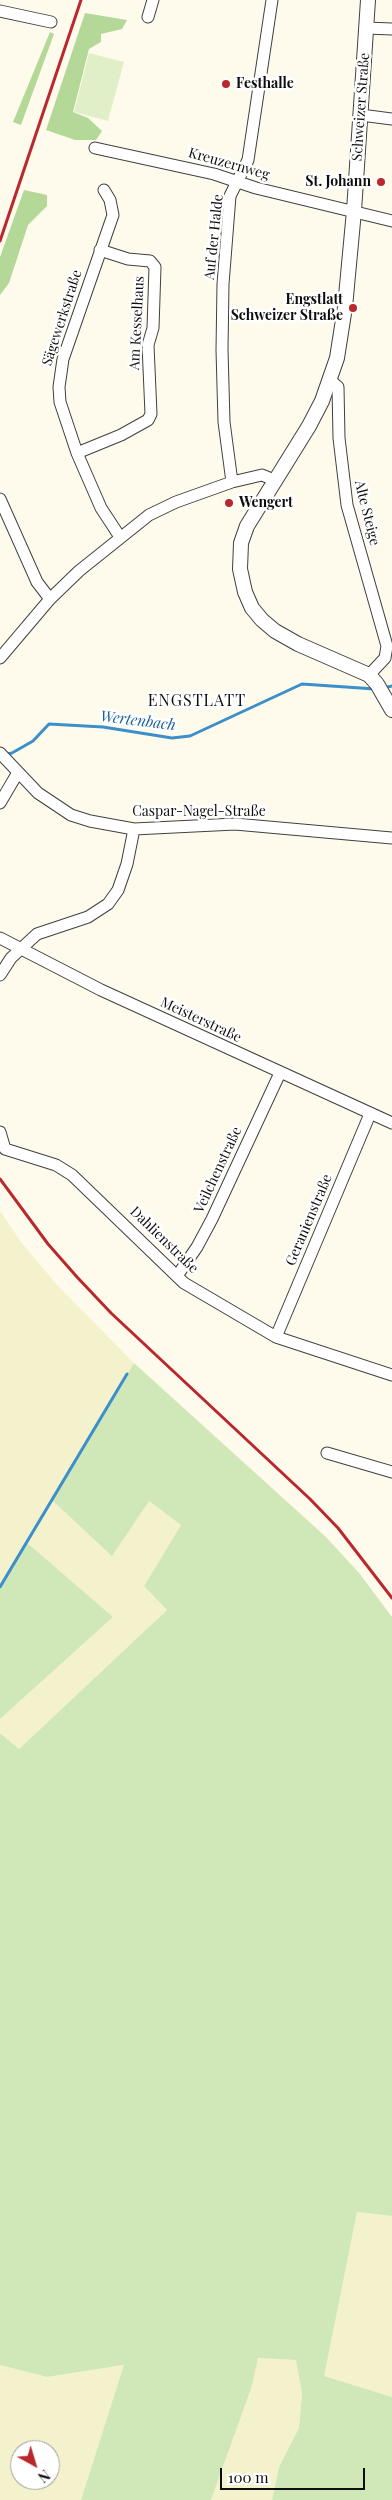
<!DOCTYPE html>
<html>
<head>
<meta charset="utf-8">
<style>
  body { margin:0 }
  #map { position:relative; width:392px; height:2500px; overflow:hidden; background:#fffbec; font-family:"Playfair Display",serif }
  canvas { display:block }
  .north { position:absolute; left:10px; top:2440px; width:50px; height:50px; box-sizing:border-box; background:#fff; border:1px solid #9e9e9e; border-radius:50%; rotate:141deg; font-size:14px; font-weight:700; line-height:20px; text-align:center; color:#0d0d0d }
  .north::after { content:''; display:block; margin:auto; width:18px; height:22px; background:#b9282d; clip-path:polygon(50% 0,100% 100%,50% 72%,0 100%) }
  .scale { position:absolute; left:220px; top:2468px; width:145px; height:22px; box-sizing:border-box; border:2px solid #0d0d0d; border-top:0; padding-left:6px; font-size:15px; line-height:18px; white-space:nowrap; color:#0d0d0d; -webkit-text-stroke:4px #fff; paint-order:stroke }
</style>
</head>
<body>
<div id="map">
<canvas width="392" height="2500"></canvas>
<div class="north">N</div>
<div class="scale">100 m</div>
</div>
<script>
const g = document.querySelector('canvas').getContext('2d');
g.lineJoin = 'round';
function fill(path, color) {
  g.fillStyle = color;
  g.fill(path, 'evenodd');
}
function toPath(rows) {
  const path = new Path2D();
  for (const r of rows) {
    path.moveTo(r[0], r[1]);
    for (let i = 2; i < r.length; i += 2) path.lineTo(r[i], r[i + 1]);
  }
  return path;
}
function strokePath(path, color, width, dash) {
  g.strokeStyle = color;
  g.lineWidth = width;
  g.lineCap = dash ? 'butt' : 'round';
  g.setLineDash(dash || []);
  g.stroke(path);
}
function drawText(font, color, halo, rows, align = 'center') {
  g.font = font + ' "Playfair Display",serif';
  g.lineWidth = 5;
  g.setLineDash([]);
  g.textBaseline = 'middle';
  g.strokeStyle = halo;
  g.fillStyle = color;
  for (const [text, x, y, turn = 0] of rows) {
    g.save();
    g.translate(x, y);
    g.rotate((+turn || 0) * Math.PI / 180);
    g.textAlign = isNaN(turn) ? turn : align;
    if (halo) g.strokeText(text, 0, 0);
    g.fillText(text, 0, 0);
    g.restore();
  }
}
fill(toPath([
  [0,1211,21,1242,58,1286,134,1363,52,1501,149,1501,181,1525,144,1586,167,1610,19,1749,0,1733,0,1719,113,1617,26,1543,0,1587],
  [357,2212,392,2216,392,2397,323,2376],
  [258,2358,297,2360,302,2393,299,2428,279,2467,272,2500,211,2500,252,2386],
  [0,2365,47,2377,125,2365,81,2500,0,2500],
  [20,2450,50,2450,50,2480,20,2480]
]), '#f4f1cd');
fill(toPath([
  [134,1363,326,1537,360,1574,392,1617,392,2216,357,2212,324,2376,392,2397,392,2500,272,2500,279,2467,299,2428,302,2393,296,2360,258,2358,252,2386,211,2500,81,2500,124,2365,47,2377,0,2365,0,1733,19,1749,167,1610,144,1586,181,1525,149,1501,112,1556,52,1500],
  [26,1542,113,1617,0,1719,0,1587]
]), '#d0e8b7');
fill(toPath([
  [85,13,127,20,122,29,101,34,101,42,89,49,73,112,88,118,102,131,96,140,75,140,46,130],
  [50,32,54,34,21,125,13,122],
  [24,190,47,195,47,206,28,225,9,283,0,295,0,257]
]), '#b3d897');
fill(toPath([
  [89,53,124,62,108,121,74,112]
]), '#e1efc9');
strokePath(toPath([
  [384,688,392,686],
  [6,754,12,753,33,741,49,724,103,727,172,738,190,736,302,684,375,689],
  [0,1587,127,1374]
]), '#3b8fca', 3);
const minor = toPath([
  [0,11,51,22],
  [148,17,153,0],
  [366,28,392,29],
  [361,115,392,119],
  [95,148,214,174,256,188,392,221],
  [104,190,110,200,113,215,63,359,59,387,60,402,77,453,101,508,120,537],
  [331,381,338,387,339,438,347,505,387,646,385,658,369,675],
  [77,453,121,435,148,420,151,414,148,345,153,328,155,267,150,261,128,259,100,250],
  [232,482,224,422,222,350,223,284,230,196,248,160,272,0],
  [0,499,37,582,50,599],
  [0,658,50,599,79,571,149,515,176,502,232,482,262,475,274,480],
  [0,753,38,793,71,815,90,821,134,829,235,824,392,838],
  [0,803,17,774],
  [0,938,101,990,392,1123],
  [0,975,11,958,37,934,88,917,108,904,118,890,127,864,134,829],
  [0,1132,5,1149,56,1165,72,1175,184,1283,276,1337,392,1375],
  [177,1276,197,1247,212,1219,280,1073],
  [276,1337,370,1114],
  [327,1453,392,1472]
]);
const tertiary = toPath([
  [368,0,354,211,345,307,337,358,322,401,309,426,247,526,241,543,240,569,245,592,252,608,262,620,275,631,298,644,369,675,377,684,392,710]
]);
strokePath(minor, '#404040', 13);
strokePath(tertiary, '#404040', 16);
strokePath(minor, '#fff', 11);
strokePath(tertiary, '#fff', 14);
strokePath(toPath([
  [0,241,81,0],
  [0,1179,48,1244,77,1277,111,1313,310,1499,338,1528,392,1598]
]), '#b9282d', 3);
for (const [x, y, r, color] of [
  [226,84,5,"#b9282d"],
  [381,182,5,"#b9282d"],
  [353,308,5,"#b9282d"],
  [229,503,5,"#b9282d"]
]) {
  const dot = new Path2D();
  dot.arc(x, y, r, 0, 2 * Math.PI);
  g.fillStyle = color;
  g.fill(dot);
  strokePath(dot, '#fff', 2);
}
drawText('bold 14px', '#0d0d0d', '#fff', [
  ["Festhalle",236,84],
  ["St. Johann",371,182,"right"],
  ["Engstlatt",343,300,"right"],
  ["Schweizer Straße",343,316,"right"],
  ["Wengert",239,503]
], 'left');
drawText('14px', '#0d0d0d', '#fff', [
  ["Schweizer Straße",361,107,-86],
  ["Kreuzernweg",229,164,16],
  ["Auf der Halde",214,237,-84],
  ["Sägewerkstraße",62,318,-72],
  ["Am Kesselhaus",137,323,-87],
  ["Alte Steige",367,513,76],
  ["Caspar-Nagel-Straße",199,812],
  ["Meisterstraße",201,1020,25],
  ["Veilchenstraße",218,1170,-65],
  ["Geranienstraße",309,1220,-67],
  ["Dahlienstraße",164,1240,44]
]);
drawText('italic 15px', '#19619b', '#fff', [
  ["Wertenbach",138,721,7]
]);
g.letterSpacing = '1px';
drawText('16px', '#0d0d0d', '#fff', [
  ["ENGSTLATT",197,701]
]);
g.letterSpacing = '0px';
</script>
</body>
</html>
